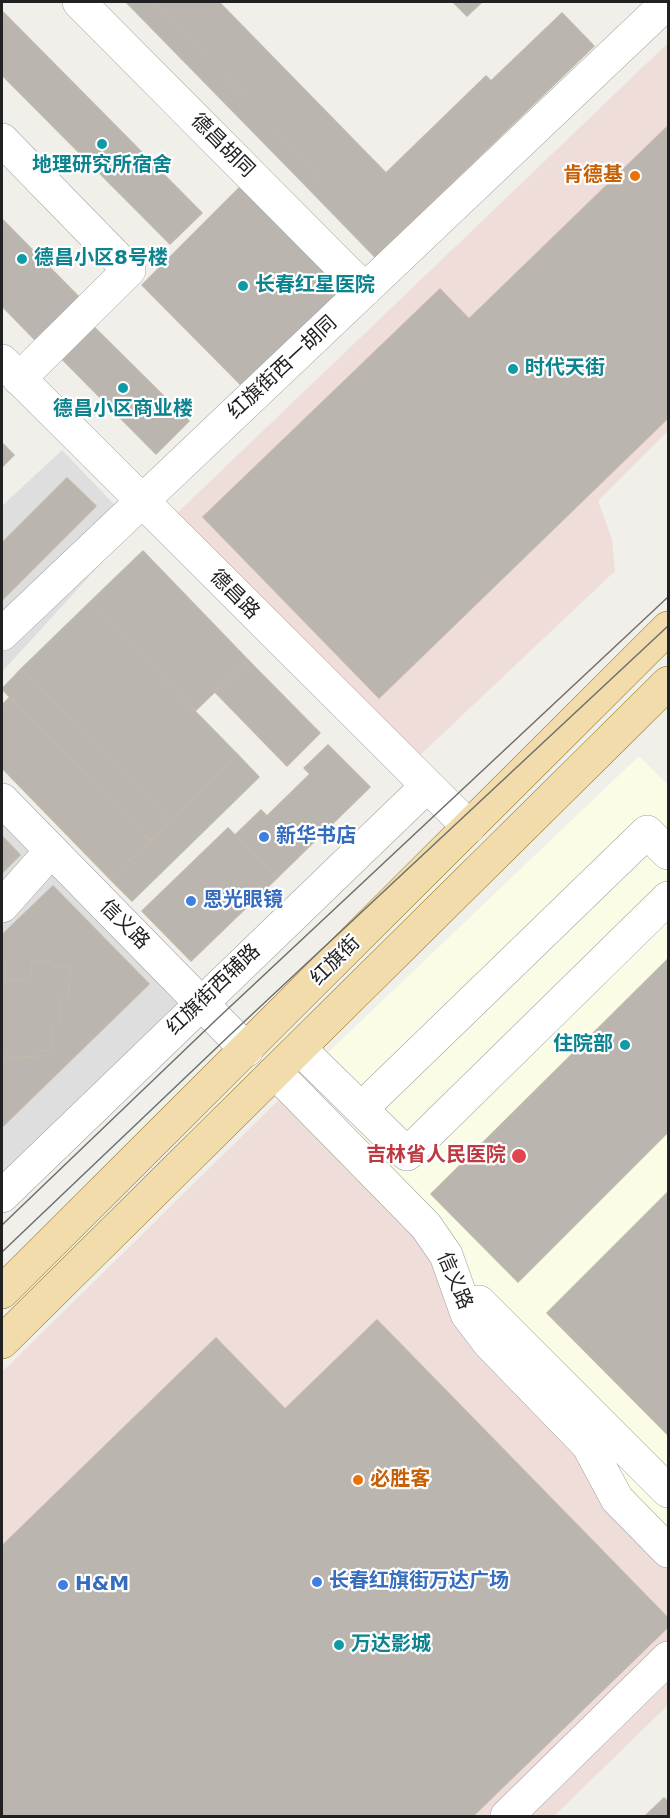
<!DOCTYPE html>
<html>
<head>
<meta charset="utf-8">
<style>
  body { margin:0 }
  #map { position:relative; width:670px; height:1818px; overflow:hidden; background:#f0efe9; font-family:"DejaVu Sans",sans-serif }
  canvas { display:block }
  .frame { position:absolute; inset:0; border:3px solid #212121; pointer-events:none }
</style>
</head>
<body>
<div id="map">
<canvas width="670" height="1818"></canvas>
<div class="frame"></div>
</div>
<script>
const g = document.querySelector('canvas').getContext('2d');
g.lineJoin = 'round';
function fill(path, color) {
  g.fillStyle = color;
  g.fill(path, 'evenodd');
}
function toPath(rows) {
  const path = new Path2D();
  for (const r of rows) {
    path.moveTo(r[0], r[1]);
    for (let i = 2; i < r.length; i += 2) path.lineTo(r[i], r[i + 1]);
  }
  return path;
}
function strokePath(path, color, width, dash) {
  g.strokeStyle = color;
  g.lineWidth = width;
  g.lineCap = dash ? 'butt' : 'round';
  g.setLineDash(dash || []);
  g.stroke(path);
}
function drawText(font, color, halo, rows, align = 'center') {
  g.font = font + ' "DejaVu Sans","Noto Sans SC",sans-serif';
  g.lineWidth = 4.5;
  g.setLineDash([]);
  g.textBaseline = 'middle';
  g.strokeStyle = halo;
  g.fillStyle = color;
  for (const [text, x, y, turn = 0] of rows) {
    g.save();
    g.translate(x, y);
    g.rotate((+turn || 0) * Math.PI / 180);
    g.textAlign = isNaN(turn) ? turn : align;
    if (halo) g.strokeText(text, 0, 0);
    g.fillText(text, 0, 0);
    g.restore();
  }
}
fill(toPath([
  [62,450,135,526,2,672,2,506],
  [2,823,183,1009,2,1182]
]), '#dfdede');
fill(toPath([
  [668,43,668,431,598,501,612,539,615,571,416,759,173,517],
  [297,1082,668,1535,668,1705,554,1816,2,1816,2,1372]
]), '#efddda');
fill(toPath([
  [639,756,668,785,668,1535,631,1498,297,1082]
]), '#fafce6');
const building = toPath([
  [126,2,152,2,322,176,309,189,126,2],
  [152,2,219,2,386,173,486,76,491,81,562,13,594,46,375,257,309,189,322,176,152,2],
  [453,2,482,2,467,16,453,2],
  [2,11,202,213,170,244,2,75,2,11],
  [668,126,668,418,379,698,203,517,440,289,469,319,668,126],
  [242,185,344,287,242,386,142,285,242,185],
  [2,219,82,300,38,343,2,306,2,219],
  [89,322,189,421,156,454,57,354,89,322],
  [2,443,14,455,2,467,2,443],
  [67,478,96,506,2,600,2,543,67,478],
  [143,551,248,660,195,711,89,603,143,551],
  [89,603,238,755,170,821,21,669,89,603],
  [248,660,320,733,287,766,215,692,248,660],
  [21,669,170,821,150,841,2,689,21,669],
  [10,697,150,841,110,879,2,768,2,705,10,697],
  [328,745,370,787,277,878,235,835,261,810,267,816,310,774,304,768,328,745],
  [238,755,259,777,132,901,110,879,238,755],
  [228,828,277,878,191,961,142,911,228,828],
  [2,836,20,855,2,873,2,836],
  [53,886,149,984,2,1127,2,1050,2,1056,37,1057,37,1050,51,1051,51,1024,59,1024,60,997,69,998,70,966,51,966,51,961,32,961,31,980,5,980,6,961,2,961,2,935,53,886],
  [668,959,668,1132,518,1282,431,1194,668,959],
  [2,961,6,961,5,980,31,980,32,961,51,961,51,966,70,966,69,998,60,997,59,1024,51,1024,51,1051,37,1050,37,1057,2,1056,2,961],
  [668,1192,668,1435,547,1313,668,1192],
  [377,1320,668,1618,668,1627,473,1816,2,1816,2,1546,216,1338,285,1409,377,1320],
  [664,1798,668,1802,668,1816,645,1816,664,1798]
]);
fill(building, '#bab5af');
strokePath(building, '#c1b8ac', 1.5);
const minor = toPath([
  [79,2,365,290],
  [2,140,129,270,19,379],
  [2,361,469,827],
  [2,634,668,2],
  [2,800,247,1050],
  [2,906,51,851],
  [300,1049,407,1154,668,898],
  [276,1073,426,1226,446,1255,467,1314,489,1343,588,1445,617,1499,668,1551],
  [361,1109,647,832,668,853],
  [2,1196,427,786],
  [479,1302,668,1491],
  [507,1816,668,1658]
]);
const major = toPath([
  [2,1292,668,628],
  [2,1342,668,683]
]);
strokePath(minor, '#a2a2a2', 34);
strokePath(major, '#8e7210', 34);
strokePath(minor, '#fff', 33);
strokePath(major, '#f3dcab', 33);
strokePath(toPath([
  [2,1225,217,1019,668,597],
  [2,1252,231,1034,668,626]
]), '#6f6f6f', 1.5);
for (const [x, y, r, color] of [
  [102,144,6,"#0f9aa8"],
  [635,176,6,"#e8710a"],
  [22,259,6,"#0f9aa8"],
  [243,286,6,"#0f9aa8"],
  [513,369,6,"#0f9aa8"],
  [123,388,6,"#0f9aa8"],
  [264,837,6,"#3f7fe0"],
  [191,901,6,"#3f7fe0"],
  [625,1045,6,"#0f9aa8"],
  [519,1156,8,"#e0444e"],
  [358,1480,6,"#e8710a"],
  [317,1582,6,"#3f7fe0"],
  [63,1585,6,"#3f7fe0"],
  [339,1645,6,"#0f9aa8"]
]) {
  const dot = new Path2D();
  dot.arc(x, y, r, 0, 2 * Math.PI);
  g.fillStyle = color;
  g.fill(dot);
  strokePath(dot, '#fff', 2);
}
drawText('20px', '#212121', '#fff', [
  ["德昌胡同",222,146,45],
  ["红旗街西一胡同",283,368,-43],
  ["德昌路",234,595,45],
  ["信义路",124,925,45],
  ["红旗街",336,961,-45],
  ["红旗街西辅路",214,990,-44],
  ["信义路",454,1281,67]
]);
drawText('bold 20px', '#0d838f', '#fff', [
  ["地理研究所宿舍",102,166,"center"],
  ["德昌小区8号楼",34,259],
  ["长春红星医院",255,286],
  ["时代天街",525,369],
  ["德昌小区商业楼",123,410,"center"],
  ["住院部",613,1045,"right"],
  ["万达影城",351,1645]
], 'left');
drawText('bold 20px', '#c56008', '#fff', [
  ["肯德基",623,176],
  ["必胜客",370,1480,"left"]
], 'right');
drawText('bold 20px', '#366cbe', '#fff', [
  ["新华书店",276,837],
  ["恩光眼镜",203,901],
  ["长春红旗街万达广场",329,1582],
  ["H&M",75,1585]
], 'left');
drawText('bold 20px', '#be3a42', '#fff', [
  ["吉林省人民医院",506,1156]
], 'right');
</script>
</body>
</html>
